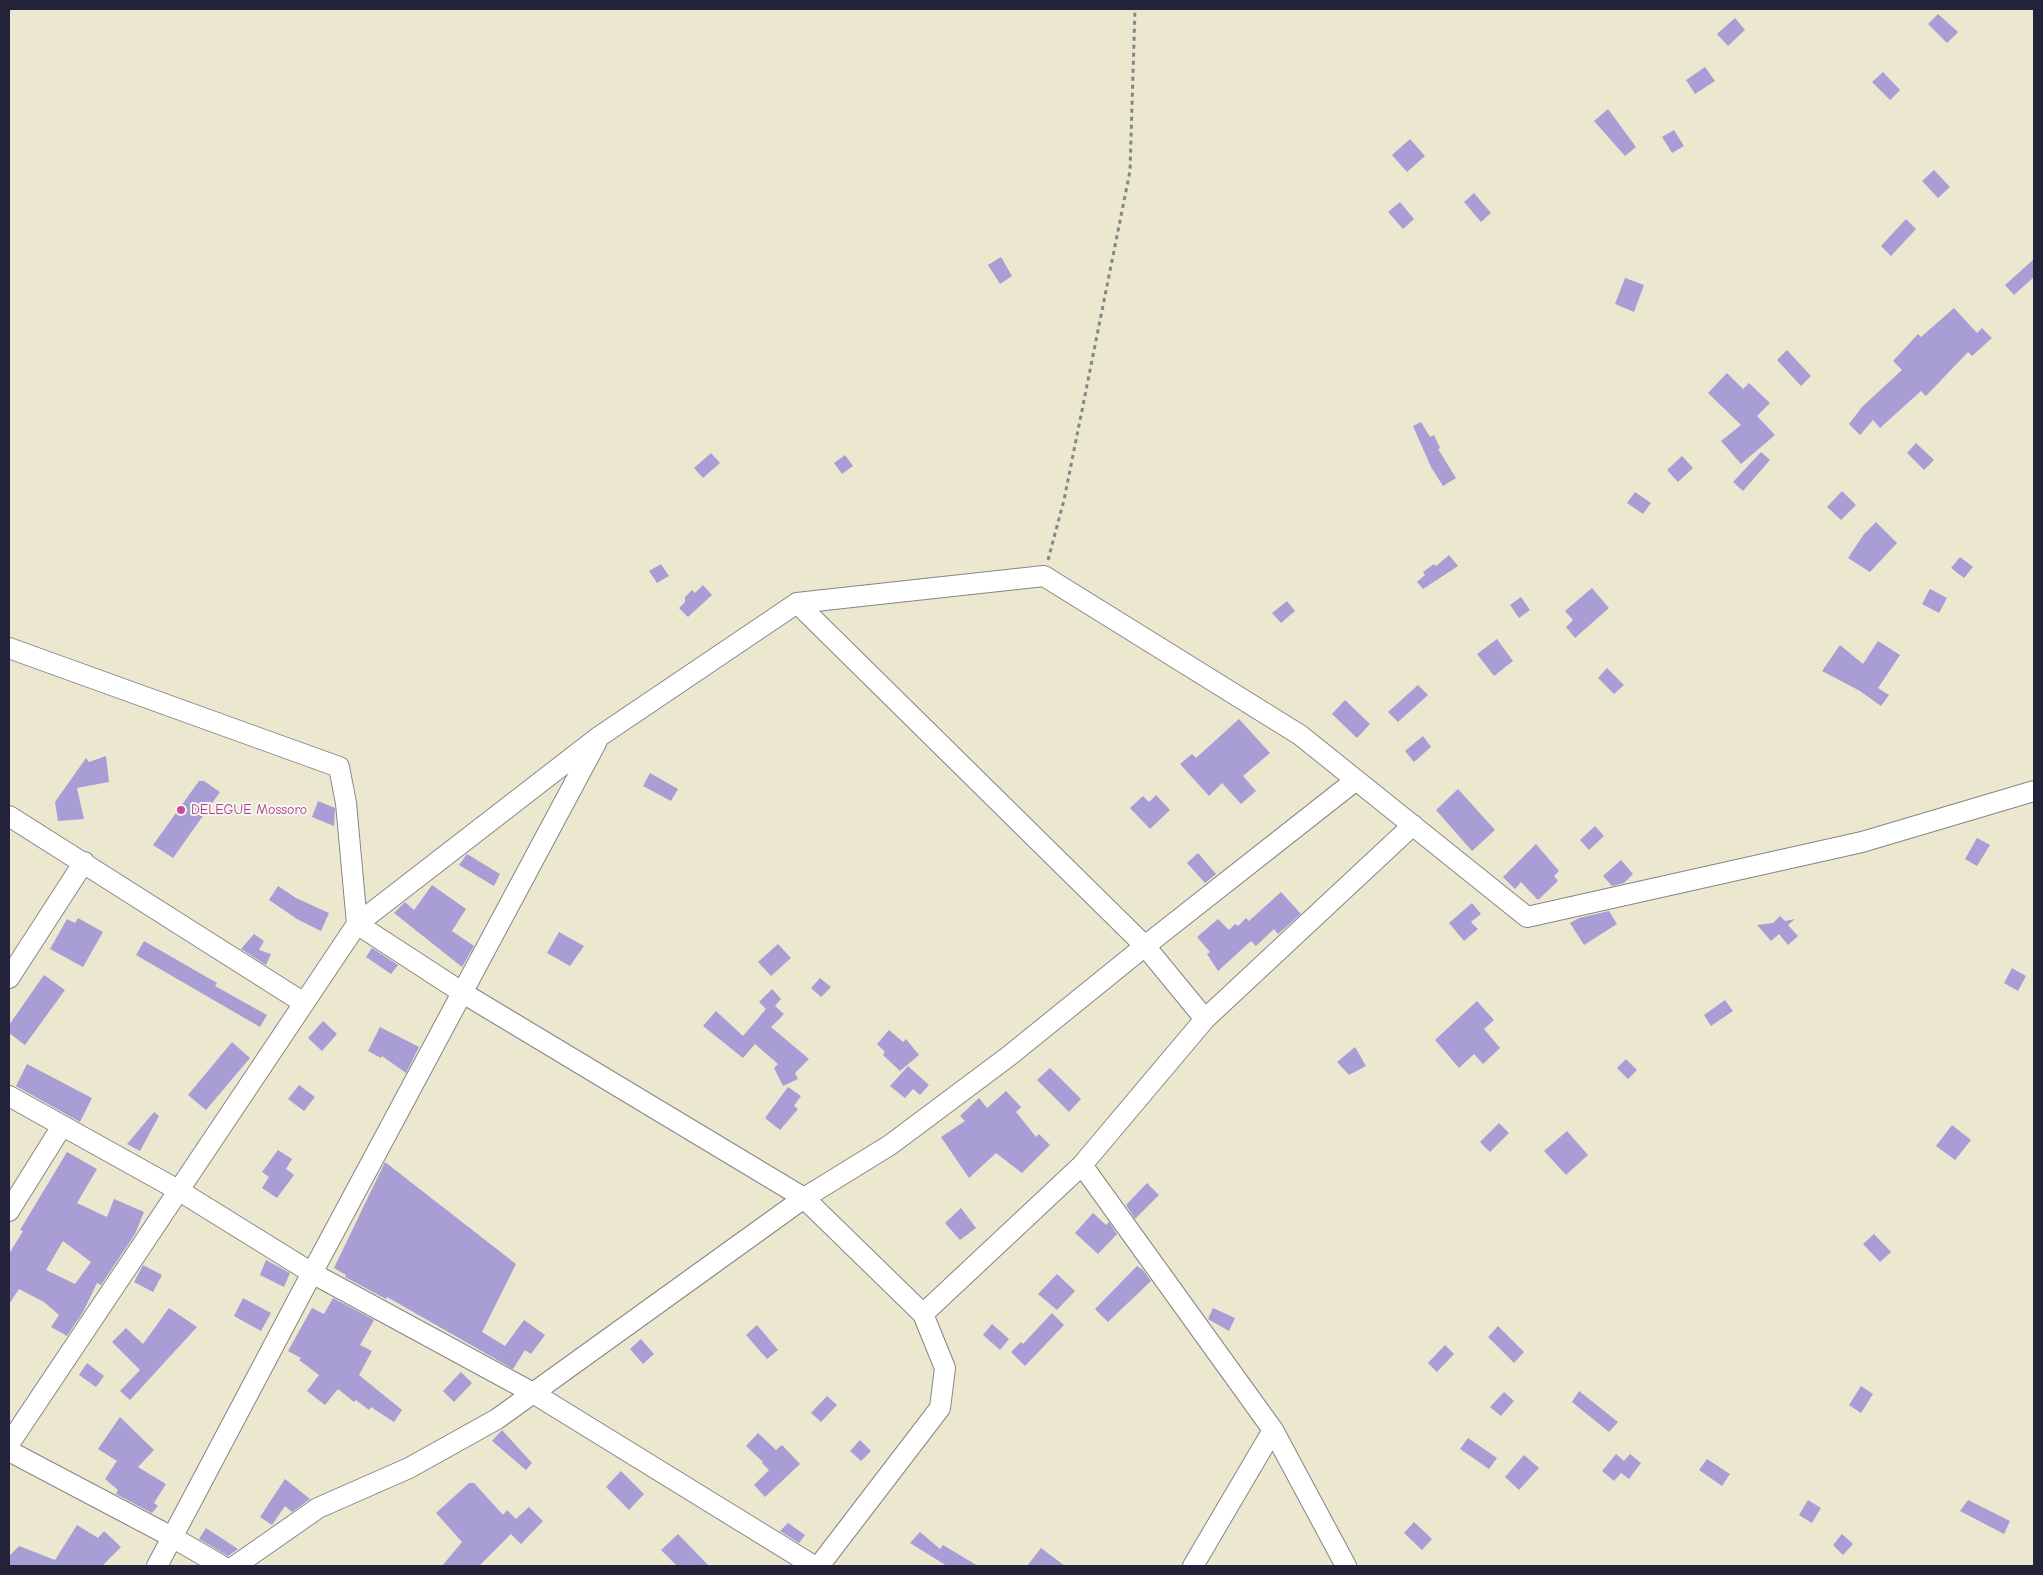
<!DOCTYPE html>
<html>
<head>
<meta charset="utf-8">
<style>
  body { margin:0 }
  #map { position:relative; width:2043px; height:1575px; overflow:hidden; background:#ece8cf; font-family:"Comic Neue",sans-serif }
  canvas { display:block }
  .frame { position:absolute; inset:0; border:10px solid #22223b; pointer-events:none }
</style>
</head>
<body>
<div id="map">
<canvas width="2043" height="1575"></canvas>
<div class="frame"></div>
</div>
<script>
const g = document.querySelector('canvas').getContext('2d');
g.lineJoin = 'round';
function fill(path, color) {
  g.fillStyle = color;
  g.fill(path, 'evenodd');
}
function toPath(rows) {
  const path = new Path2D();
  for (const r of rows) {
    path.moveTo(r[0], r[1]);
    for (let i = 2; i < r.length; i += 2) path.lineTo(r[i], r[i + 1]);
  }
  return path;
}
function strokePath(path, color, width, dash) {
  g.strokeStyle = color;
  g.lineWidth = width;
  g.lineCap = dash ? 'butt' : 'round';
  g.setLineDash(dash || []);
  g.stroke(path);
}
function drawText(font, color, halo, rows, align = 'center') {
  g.font = font + ' "Comic Neue",sans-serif';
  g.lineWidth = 4;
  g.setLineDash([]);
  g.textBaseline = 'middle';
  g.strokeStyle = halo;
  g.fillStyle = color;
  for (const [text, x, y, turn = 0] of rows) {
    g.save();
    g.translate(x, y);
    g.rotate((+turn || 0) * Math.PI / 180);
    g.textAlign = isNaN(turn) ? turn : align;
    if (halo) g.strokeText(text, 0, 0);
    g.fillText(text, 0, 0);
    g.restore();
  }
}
fill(toPath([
  [1938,14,1958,32,1947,43,1928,24],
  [1735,18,1745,30,1728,46,1717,34],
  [1705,67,1715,81,1695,94,1686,80],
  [1883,72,1900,90,1890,100,1872,82],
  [1608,109,1636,147,1625,156,1594,121],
  [1674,130,1684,146,1672,153,1662,137],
  [1410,139,1425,156,1407,172,1392,155],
  [1934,170,1950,187,1938,198,1922,181],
  [1474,193,1491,213,1481,222,1464,202],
  [1400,202,1414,219,1403,229,1388,212],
  [1906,219,1916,229,1891,256,1881,246],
  [1001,257,1012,276,1000,284,988,265],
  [2034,259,2034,277,2014,295,2005,285],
  [1625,278,1644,285,1634,312,1615,304],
  [1954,308,1977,333,1982,328,1992,338,1972,356,1968,352,1926,396,1921,391,1880,428,1873,420,1860,435,1849,424,1862,407,1902,370,1893,361,1918,334,1921,337],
  [1787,350,1811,376,1801,386,1777,360],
  [1727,373,1743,389,1749,383,1770,403,1757,416,1775,435,1741,464,1721,441,1741,425,1708,393],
  [1421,422,1430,437,1434,435,1440,448,1438,449,1456,478,1443,486,1431,467,1413,426],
  [1916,443,1934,460,1924,470,1907,453],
  [1761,452,1770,460,1743,491,1733,482],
  [711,453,720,463,703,478,694,468],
  [845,455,853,466,842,474,834,463],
  [1682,456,1693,468,1678,482,1667,470],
  [1842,491,1856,505,1841,520,1827,507],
  [1635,492,1651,503,1643,514,1627,503],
  [1876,522,1897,543,1870,572,1848,558,1864,534],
  [1449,555,1458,566,1423,589,1417,582,1425,575,1423,572,1434,564,1436,566],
  [1960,557,1973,567,1964,578,1951,568],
  [661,564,669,576,657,583,649,571],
  [703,585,712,595,688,617,679,608,685,602,685,597,692,590,695,593],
  [1592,588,1609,608,1575,638,1566,627,1573,620,1565,611],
  [1930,589,1947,598,1939,613,1922,604],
  [1521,597,1530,610,1519,618,1510,605],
  [1287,601,1295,611,1281,623,1272,613],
  [1497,639,1513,661,1494,676,1477,654],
  [1878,641,1900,655,1878,688,1889,695,1881,706,1860,691,1822,671,1840,645,1863,664],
  [1607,668,1624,685,1614,694,1598,678],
  [1418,685,1428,695,1398,722,1388,712],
  [1345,700,1370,724,1357,738,1332,714],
  [1239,719,1270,753,1243,776,1256,791,1241,804,1222,783,1209,796,1180,764,1192,754,1196,758],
  [1423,736,1431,747,1414,762,1405,751],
  [106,756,109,782,77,788,84,819,58,821,55,802,86,758,89,762],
  [650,773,678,789,671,801,643,786],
  [199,781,204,781,220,792,173,858,153,845],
  [1458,789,1495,830,1472,851,1436,810],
  [1156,795,1170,810,1150,829,1130,808,1143,796,1149,802],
  [318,801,335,808,334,826,312,817],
  [1595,826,1604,836,1589,850,1580,840],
  [1977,838,1990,845,1977,866,1965,859],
  [1536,844,1559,871,1554,876,1558,881,1538,900,1521,882,1515,889,1503,877],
  [1198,853,1216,874,1205,883,1187,863],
  [467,854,500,874,494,886,459,865],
  [1621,860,1633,874,1624,883,1612,886,1603,876],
  [432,885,466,909,452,931,474,946,462,967,394,913,405,902,414,910],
  [278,886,296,898,329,913,321,931,297,919,269,900],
  [1281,892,1301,914,1278,934,1274,929,1256,946,1251,941,1218,971,1207,954,1210,952,1197,937,1218,919,1229,930,1235,924,1238,926,1246,918,1249,921],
  [1472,903,1481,914,1471,922,1478,929,1464,941,1449,923],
  [1609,911,1617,924,1584,945,1570,923,1579,918],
  [1780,916,1785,921,1795,919,1788,925,1798,936,1788,945,1779,934,1771,941,1757,925,1773,923],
  [78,918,103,932,83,967,50,949,67,919,75,923],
  [559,932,584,946,570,966,547,953],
  [254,934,264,941,259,950,271,954,266,965,241,949],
  [144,941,217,983,215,986,267,1015,260,1027,136,955],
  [778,944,791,958,771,976,758,962],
  [372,948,398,965,391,974,366,957],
  [2012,968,2026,976,2018,991,2004,983],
  [44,975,65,990,25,1045,9,1033,9,1025],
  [820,978,831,987,821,997,811,988],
  [772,989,781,999,775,1006,784,1014,771,1027,809,1059,795,1073,798,1079,783,1086,774,1068,778,1064,755,1044,743,1058,703,1026,716,1011,743,1036,766,1009,759,1002],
  [1725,1000,1733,1011,1711,1026,1704,1015],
  [1477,1001,1494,1020,1484,1029,1500,1048,1483,1064,1474,1054,1459,1068,1435,1040],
  [323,1021,337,1034,322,1051,308,1038],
  [380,1027,419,1047,406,1073,382,1056,381,1058,368,1051],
  [889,1030,903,1042,906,1039,919,1055,900,1071,883,1055,885,1052,877,1044],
  [232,1042,250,1058,206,1110,188,1095],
  [1355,1047,1366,1066,1349,1075,1337,1062],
  [1626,1059,1637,1070,1628,1079,1617,1068],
  [27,1064,92,1098,80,1122,16,1086],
  [908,1066,929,1085,920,1095,913,1089,905,1098,890,1086],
  [1050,1068,1081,1099,1069,1112,1037,1080],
  [299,1085,315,1097,304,1111,288,1099],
  [788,1087,801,1096,794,1106,798,1109,780,1130,765,1118],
  [1006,1091,1021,1107,1016,1112,1036,1137,1039,1134,1050,1145,1022,1173,996,1153,969,1178,941,1137,965,1121,960,1116,979,1098,987,1108],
  [154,1112,159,1116,140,1151,127,1144],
  [1499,1123,1509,1133,1490,1152,1480,1142],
  [1952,1125,1971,1140,1955,1160,1936,1146],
  [1567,1131,1588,1155,1566,1175,1544,1151],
  [278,1150,292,1159,286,1169,294,1175,277,1198,262,1188,269,1177,262,1172],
  [67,1152,97,1169,77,1203,107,1217,114,1199,144,1212,135,1234,101,1285,97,1283,83,1312,67,1336,51,1327,59,1315,44,1302,19,1289,9,1304,9,1254,23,1231,20,1230],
  [63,1241,91,1262,75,1284,46,1270],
  [385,1162,516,1264,482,1332,505,1346,524,1320,545,1335,531,1354,525,1350,513,1369,387,1297,386,1299,345,1277,346,1275,334,1268],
  [1147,1183,1159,1195,1135,1219,1126,1205],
  [961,1208,976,1228,960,1240,945,1223],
  [1093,1213,1106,1225,1109,1222,1117,1234,1098,1254,1075,1233],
  [1874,1234,1891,1252,1880,1262,1863,1244],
  [266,1260,290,1273,284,1287,260,1275],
  [143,1265,162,1275,153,1292,134,1282],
  [1137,1266,1143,1270,1151,1281,1108,1322,1095,1309],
  [1057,1274,1075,1291,1057,1310,1038,1294],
  [243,1298,271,1313,261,1331,234,1316],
  [333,1298,374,1320,360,1345,372,1351,359,1375,402,1410,394,1422,371,1407,369,1410,356,1400,354,1402,338,1389,325,1405,307,1391,319,1375,299,1360,301,1358,288,1351,312,1308,324,1314],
  [169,1308,197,1327,130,1400,120,1391,140,1370,112,1342,126,1328,143,1344],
  [1213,1308,1235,1318,1229,1331,1208,1319],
  [1052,1313,1064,1325,1025,1366,1011,1352,1021,1342,1023,1344],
  [992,1324,1009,1339,1000,1350,983,1335],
  [757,1325,778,1350,767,1359,746,1335],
  [1498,1326,1524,1352,1514,1363,1488,1337],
  [641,1339,654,1354,643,1364,630,1349],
  [1445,1345,1454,1354,1437,1372,1428,1363],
  [87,1363,104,1376,96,1387,79,1375],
  [461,1372,472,1383,454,1402,443,1391],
  [1861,1386,1873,1394,1861,1413,1849,1405],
  [1579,1391,1618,1422,1609,1432,1572,1402],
  [1504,1392,1514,1401,1501,1416,1490,1407],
  [827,1396,837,1405,821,1422,811,1413],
  [120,1417,154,1450,138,1467,166,1484,154,1503,158,1506,152,1513,116,1494,118,1490,105,1479,117,1461,98,1449],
  [502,1430,532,1463,526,1470,492,1441],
  [758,1433,776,1450,782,1445,800,1464,765,1497,754,1485,769,1470,762,1463,763,1462,746,1446],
  [1468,1438,1497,1458,1489,1469,1460,1449],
  [860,1440,871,1451,861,1461,850,1451],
  [1616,1454,1624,1461,1630,1454,1641,1463,1629,1479,1621,1473,1614,1481,1602,1471],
  [1524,1455,1539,1468,1519,1490,1505,1477],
  [1707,1459,1730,1474,1722,1486,1699,1470],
  [621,1471,644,1494,629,1510,606,1487],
  [285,1479,310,1499,292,1512,285,1506,272,1525,260,1517],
  [469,1483,474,1483,503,1515,507,1510,516,1519,529,1507,543,1521,521,1544,511,1534,479,1566,442,1566,462,1542,436,1513],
  [1808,1500,1821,1508,1812,1523,1799,1515],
  [1968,1500,2010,1521,2004,1534,1960,1511],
  [1414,1522,1432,1539,1422,1550,1404,1533],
  [788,1523,805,1535,799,1543,780,1531],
  [77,1525,98,1538,104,1531,121,1547,102,1566,9,1566,9,1556,19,1546,55,1560],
  [206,1528,238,1549,228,1556,199,1539],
  [920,1532,940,1549,943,1545,978,1566,947,1566,910,1543],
  [678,1534,709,1566,677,1566,661,1550],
  [1842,1534,1853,1544,1843,1555,1833,1545],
  [1041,1548,1065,1566,1027,1566]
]), '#a89dd5');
const minor = toPath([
  [797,603,1145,946,1205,1019],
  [9,648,339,767,346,803,357,924,463,993,804,1198,923,1314,945,1368,940,1408,819,1566],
  [9,816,304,1003],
  [9,978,84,862],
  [9,1096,178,1190,312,1273,533,1393,814,1566],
  [1082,1165,1273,1430,1346,1566],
  [9,1211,62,1126],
  [923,1314,1082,1165,1205,1019,1413,825],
  [9,1444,357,924,600,736,797,603,1044,576,1300,735,1527,917,1862,842,2034,791],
  [9,1451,172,1537,222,1566],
  [157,1566,312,1273,596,743],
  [235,1566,318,1508,409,1468,497,1419,804,1198,890,1145,1009,1056,1145,946,1356,780],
  [1193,1566,1273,1430]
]);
strokePath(minor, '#878585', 22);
strokePath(toPath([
  [1048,560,1064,500,1130,171,1135,9]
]), '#878585', 3, [4, 4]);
strokePath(minor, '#fff', 20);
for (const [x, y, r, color] of [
  [181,810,5,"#d1479c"]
]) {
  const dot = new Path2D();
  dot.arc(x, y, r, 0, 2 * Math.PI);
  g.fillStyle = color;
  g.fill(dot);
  strokePath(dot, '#f6f6f2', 2);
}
drawText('14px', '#b23c85', '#f6f6f2', [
  ["DELEGUE Mossoro",191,810]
], 'left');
</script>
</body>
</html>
